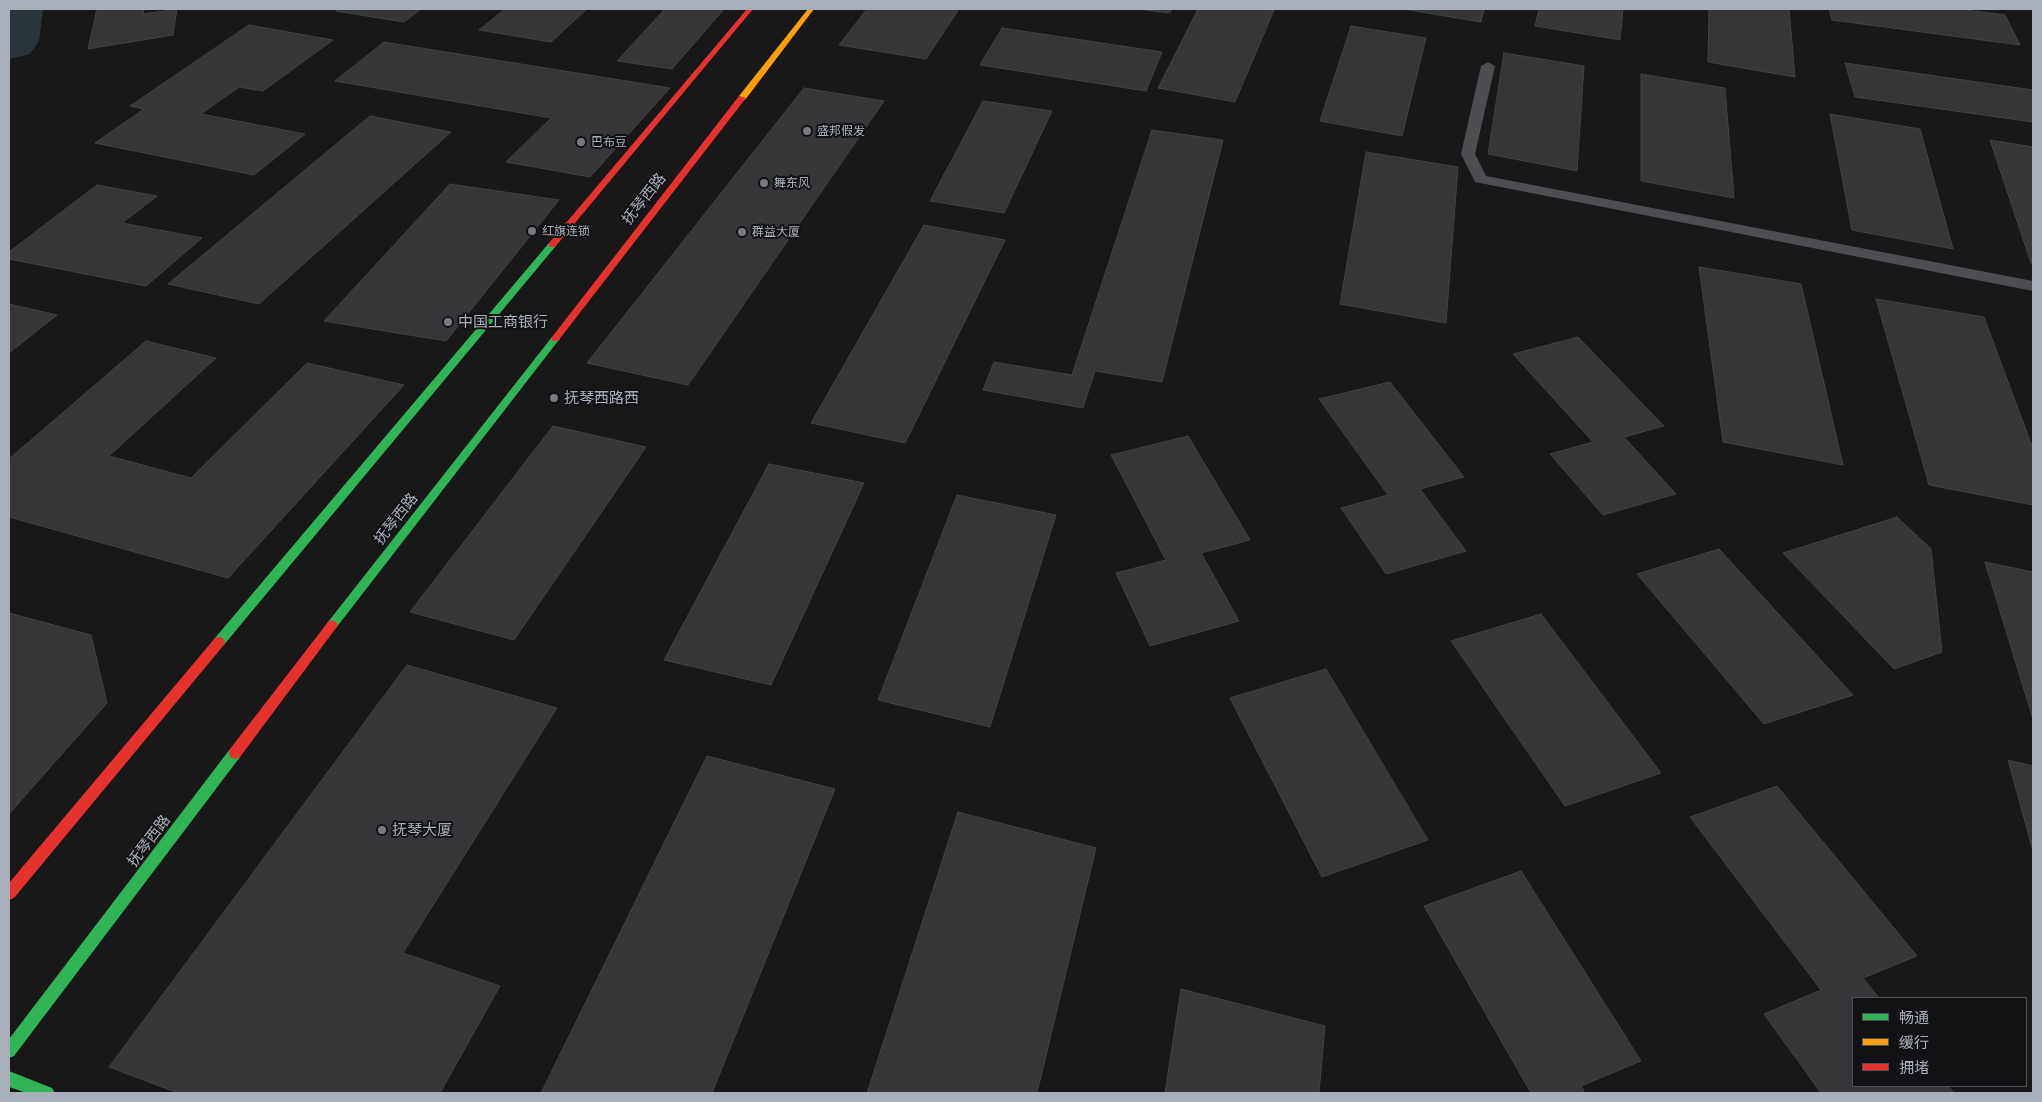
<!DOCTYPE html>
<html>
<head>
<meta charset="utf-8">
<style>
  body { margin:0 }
  #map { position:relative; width:2042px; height:1102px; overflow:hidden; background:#181819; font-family:"Public Sans","Noto Sans SC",sans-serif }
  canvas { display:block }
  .frame { position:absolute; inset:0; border:10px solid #a9afba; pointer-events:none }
  .legend { position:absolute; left:1852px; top:997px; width:175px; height:90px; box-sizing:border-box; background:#121215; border:1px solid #4e5157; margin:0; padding:6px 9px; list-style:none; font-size:15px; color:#a9afba }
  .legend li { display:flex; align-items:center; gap:10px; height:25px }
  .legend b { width:25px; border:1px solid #4e5157 }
</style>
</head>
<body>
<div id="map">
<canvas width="2042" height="1102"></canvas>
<div class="frame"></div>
<ul class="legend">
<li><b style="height:6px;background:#30b455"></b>畅通</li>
<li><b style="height:6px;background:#ff9f0a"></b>缓行</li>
<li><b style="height:6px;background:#e5322d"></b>拥堵</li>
</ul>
</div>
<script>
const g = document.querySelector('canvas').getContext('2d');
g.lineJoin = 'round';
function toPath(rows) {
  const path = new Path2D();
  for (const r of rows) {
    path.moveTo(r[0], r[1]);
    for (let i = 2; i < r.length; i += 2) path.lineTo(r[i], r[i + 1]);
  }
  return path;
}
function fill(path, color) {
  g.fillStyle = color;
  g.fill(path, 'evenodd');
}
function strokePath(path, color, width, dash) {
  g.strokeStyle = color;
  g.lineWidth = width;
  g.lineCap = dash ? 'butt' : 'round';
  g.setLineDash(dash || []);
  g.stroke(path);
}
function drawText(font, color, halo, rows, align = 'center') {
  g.font = font + ' "Public Sans","Noto Sans SC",sans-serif';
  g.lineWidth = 4;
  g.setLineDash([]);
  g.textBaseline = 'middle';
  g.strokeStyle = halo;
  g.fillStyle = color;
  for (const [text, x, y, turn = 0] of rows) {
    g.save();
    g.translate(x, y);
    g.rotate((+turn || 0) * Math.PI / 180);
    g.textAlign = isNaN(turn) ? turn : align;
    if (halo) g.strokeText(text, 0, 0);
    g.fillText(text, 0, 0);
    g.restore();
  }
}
fill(toPath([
  [9,9,43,9,39,41,30,54,9,59,9,9]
]), '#2a343b');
const building = toPath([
  [97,9,144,9,143,14,177,9,173,35,88,49,97,9],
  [339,9,421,9,404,22,336,11,339,9],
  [505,9,587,9,551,42,479,30,505,9],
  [665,9,724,9,672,69,617,61,665,9],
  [867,9,959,9,926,59,839,45,867,9],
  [1137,9,1172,9,1170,13,1137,9],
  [1198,9,1274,10,1235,102,1158,88,1198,9],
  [1403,9,1484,9,1481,22,1403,9],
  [1539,9,1623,9,1620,40,1535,26,1539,9],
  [1709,9,1789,9,1795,77,1708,62,1709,9],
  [1829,9,1958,9,2005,15,2020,45,1832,20,1829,9],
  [249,25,333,40,263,91,239,87,201,114,305,134,254,175,95,143,144,109,130,106,249,25],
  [1351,26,1426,38,1402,136,1320,121,1351,26],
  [1002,28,1162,52,1146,91,980,65,1002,28],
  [384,42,670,88,590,177,506,162,551,118,335,81,384,42],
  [1504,53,1584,66,1577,171,1488,154,1504,53],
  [1845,63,2033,90,2033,122,1855,97,1845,63],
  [1641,74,1725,88,1734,198,1641,181,1641,74],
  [804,88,884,101,688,385,587,363,804,88],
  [983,101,1052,111,1004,213,930,201,983,101],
  [1830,114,1920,129,1953,249,1852,230,1830,114],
  [370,116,451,132,259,304,168,284,370,116],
  [1152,130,1223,140,1162,382,1095,371,1083,408,983,390,994,362,1072,375,1152,130],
  [1990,140,2033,147,2033,264,2031,263,1990,140],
  [1366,152,1458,167,1446,323,1340,304,1366,152],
  [450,184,559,200,446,341,324,321,450,184],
  [97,185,157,196,122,223,202,238,146,286,9,259,9,252,97,185],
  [924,225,1005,240,905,443,811,423,924,225],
  [1699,267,1801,284,1843,465,1723,442,1699,267],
  [1876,299,1984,317,2033,449,2033,505,1929,485,1876,299],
  [9,304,57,315,9,353,9,304],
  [1578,337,1664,426,1624,437,1676,494,1603,515,1550,454,1593,442,1513,354,1578,337],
  [146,341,216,358,109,456,191,478,307,363,404,385,228,578,9,517,9,459,146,341],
  [1390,382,1464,477,1420,489,1466,551,1386,574,1341,508,1388,495,1319,399,1390,382],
  [553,426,646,447,514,640,410,612,553,426],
  [1188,436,1250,540,1201,553,1239,621,1150,646,1116,573,1166,560,1111,455,1188,436],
  [769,464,864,483,771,685,664,660,769,464],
  [957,495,1056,515,990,727,878,700,957,495],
  [1897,517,1931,549,1942,652,1894,669,1783,553,1897,517],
  [1719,549,1853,695,1764,724,1637,574,1719,549],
  [1985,562,2033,572,2033,719,1985,562],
  [9,613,91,635,107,703,9,814,9,613],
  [1541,614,1661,773,1565,806,1451,641,1541,614],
  [407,665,557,708,403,953,500,986,440,1093,178,1093,109,1067,407,665],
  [1326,669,1428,840,1322,877,1230,698,1326,669],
  [707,756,835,789,712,1093,541,1093,707,756],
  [2008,760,2033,766,2033,851,2008,760],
  [1777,786,1917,956,1863,978,1879,998,1853,998,1853,1086,1948,1086,1954,1093,1821,1093,1764,1014,1821,990,1690,817,1777,786],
  [958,812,1096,848,1037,1093,867,1093,958,812],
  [1521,871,1641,1061,1581,1086,1585,1093,1531,1093,1424,906,1521,871],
  [1181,989,1325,1026,1319,1093,1165,1093,1181,989]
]);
fill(building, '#363638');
strokePath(building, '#414245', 1);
fill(toPath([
  [1488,62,1495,66,1475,154,1486,176,2033,281,2033,291,1475,182,1461,154,1481,66,1488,62]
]), '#4c4e52');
fill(toPath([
  [552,242,556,245,555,247,223,646,219,647,215,646,213,642,215,638,549,243,552,242],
  [555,336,560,339,558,341,336,628,332,630,328,628,326,625,328,622,552,337,555,336],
  [235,747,240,749,241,753,240,757,14,1056,9,1058,9,1039,230,749,235,747],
  [9,1071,52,1088,55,1093,27,1093,9,1087,9,1071]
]), '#30b455');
fill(toPath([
  [808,9,814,9,745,100,739,100,739,96,808,9]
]), '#ff9f0a');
fill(toPath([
  [747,9,753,9,555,247,549,247,549,243,747,9],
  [739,96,746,98,558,341,552,341,552,337,739,96],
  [332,620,336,622,338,625,336,628,240,757,235,759,230,757,229,753,230,749,328,622,332,620],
  [219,637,223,638,225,642,223,646,14,898,9,900,9,883,215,638,219,637]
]), '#e5322d');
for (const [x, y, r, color] of [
  [807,131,5,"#767a82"],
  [581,142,5,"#767a82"],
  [764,183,5,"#767a82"],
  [532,231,5,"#767a82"],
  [742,232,5,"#767a82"],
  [448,322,5,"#767a82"],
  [554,398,5,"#767a82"],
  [382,830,5,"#767a82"]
]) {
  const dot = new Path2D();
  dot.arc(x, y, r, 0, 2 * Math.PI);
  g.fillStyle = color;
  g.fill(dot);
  strokePath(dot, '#121215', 2);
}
drawText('12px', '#a9afba', '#121215', [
  ["盛邦假发",817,131],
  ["巴布豆",591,142],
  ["舞东风",774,183],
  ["红旗连锁",542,231],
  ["群益大厦",752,232]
], 'left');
drawText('15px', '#a9afba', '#121215', [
  ["抚琴西路",644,199,-52],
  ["抚琴西路",396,519,-52],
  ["抚琴西路",149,841,-53]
]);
drawText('15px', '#a9afba', '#121215', [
  ["中国工商银行",458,322],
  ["抚琴西路西",564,398],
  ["抚琴大厦",392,830]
], 'left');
</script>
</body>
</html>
